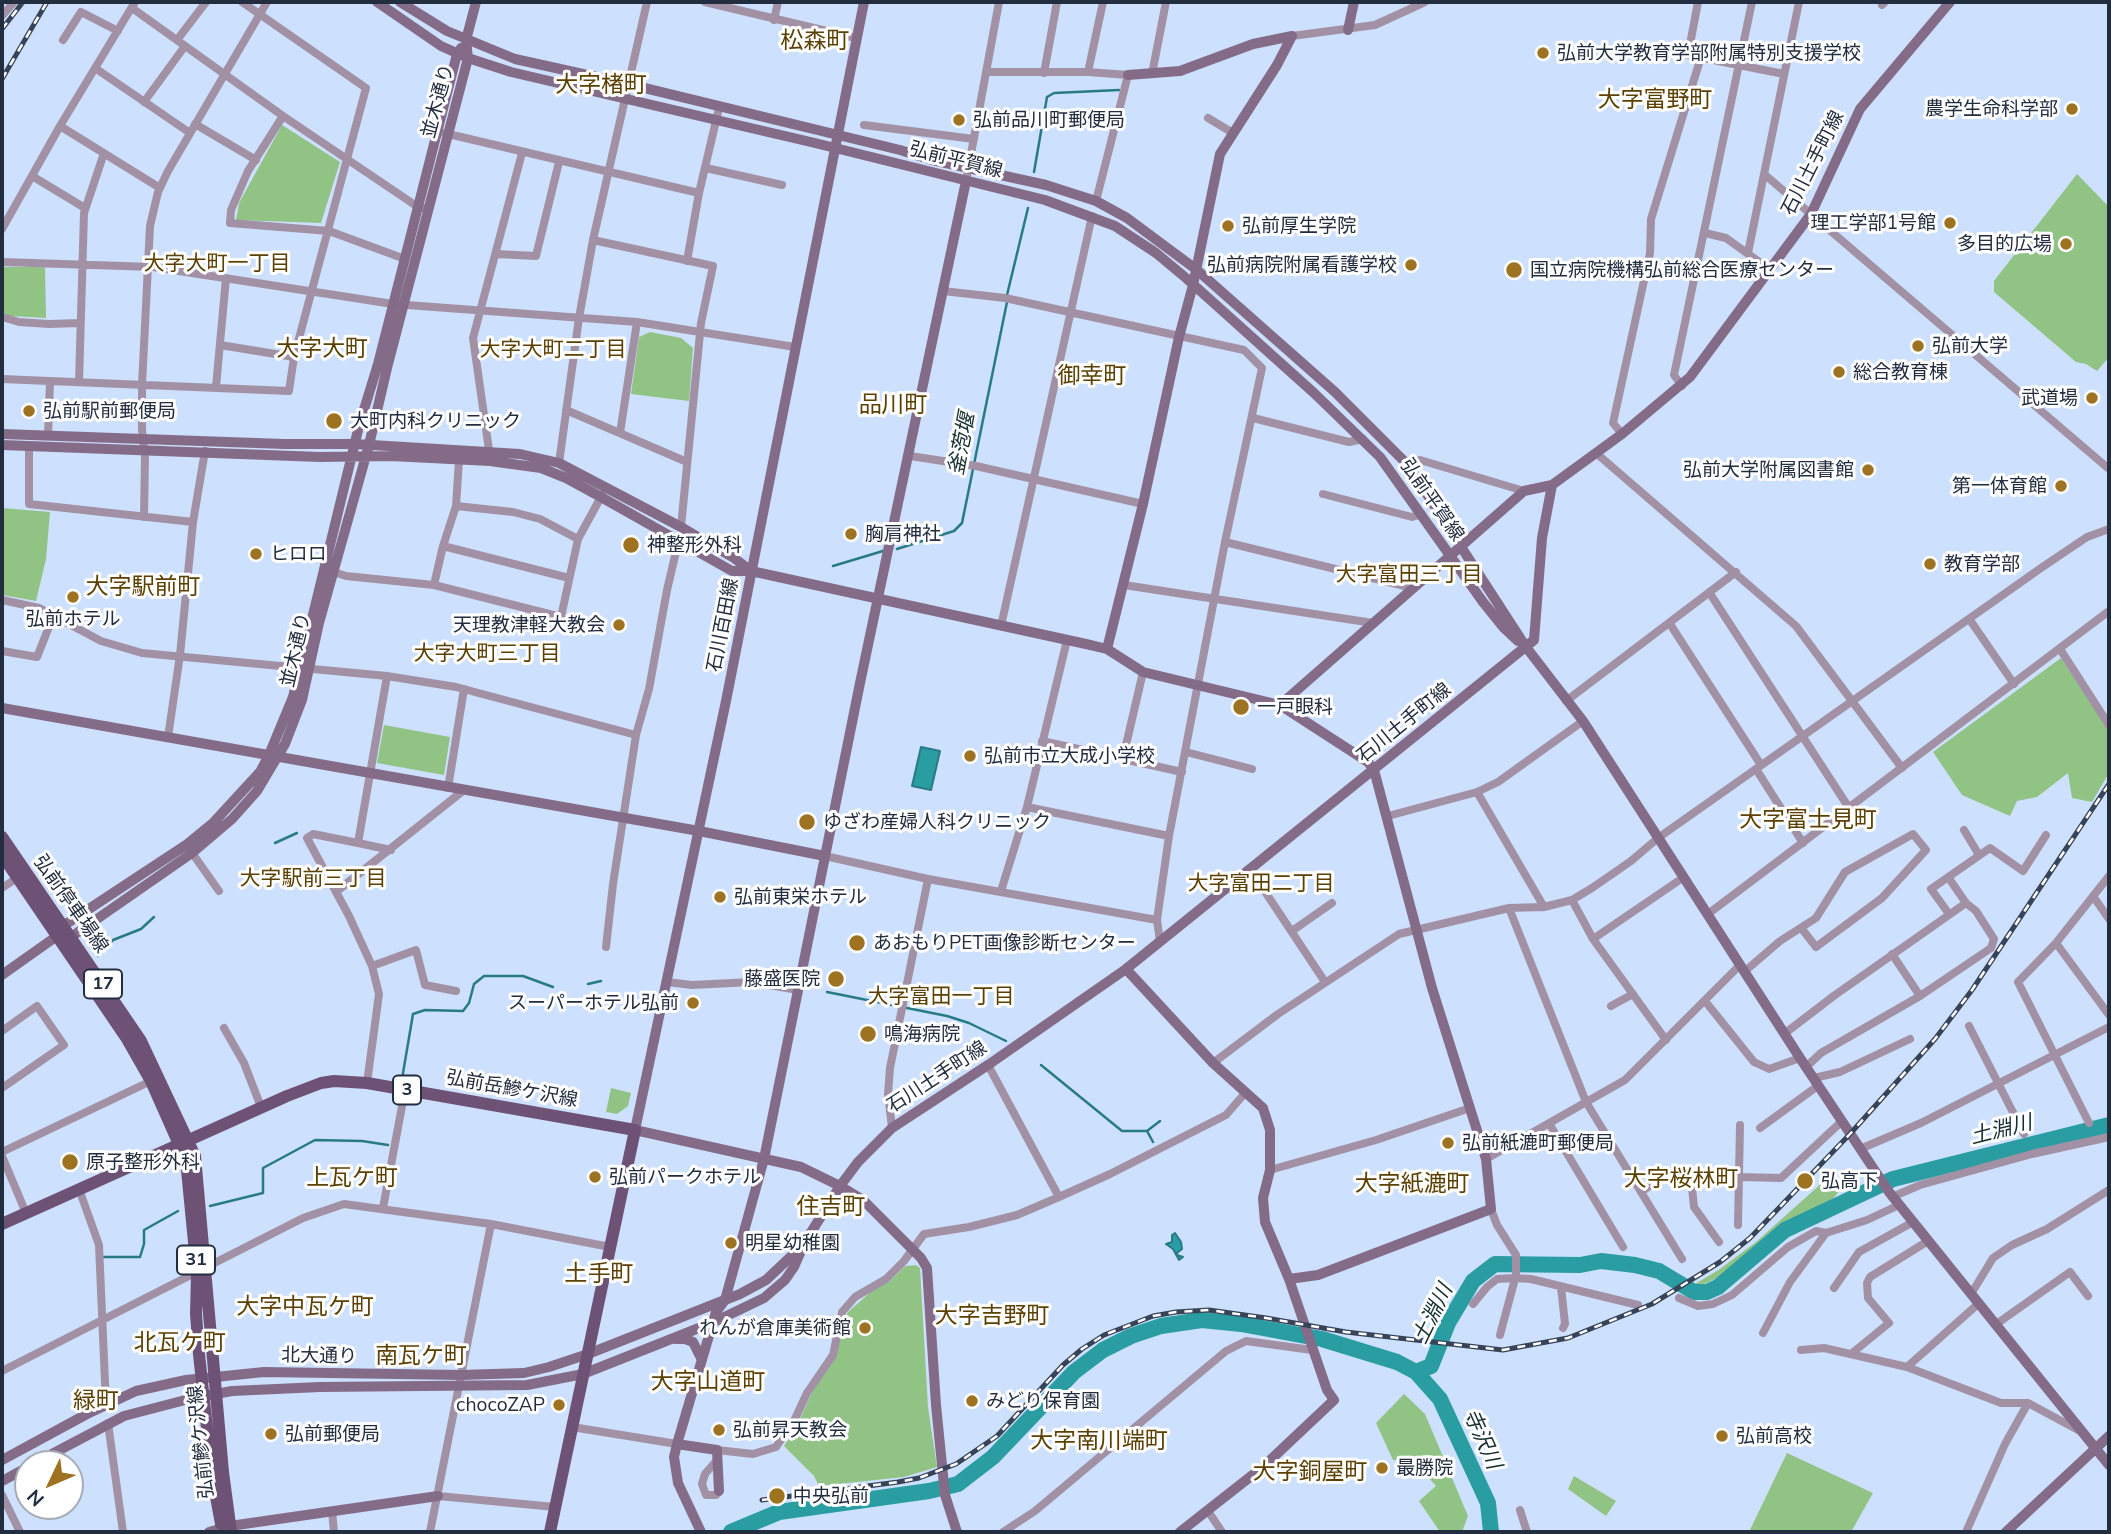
<!DOCTYPE html>
<html>
<head>
<meta charset="utf-8">
<style>
  body { margin:0 }
  #map { position:relative; width:2111px; height:1534px; overflow:hidden; background:#cde0fe; font-family:Mulish,sans-serif }
  canvas { display:block }
  .frame { position:absolute; inset:0; border:4px solid #222d40; pointer-events:none }
  .north { position:absolute; left:14px; top:1450px; width:70px; height:70px; box-sizing:border-box; background:#fff; border:2px solid #a7abb3; border-radius:50%; rotate:226deg; font-size:19px; font-weight:700; line-height:28px; text-align:center; color:#222d40 }
  .north::after { content:''; display:block; margin:auto; width:24px; height:32px; background:#9d7321; clip-path:polygon(50% 0,100% 100%,50% 72%,0 100%) }
</style>
</head>
<body>
<div id="map">
<canvas width="2111" height="1534"></canvas>
<div class="frame"></div>
<div class="north">N</div>
</div>
<script>
const g = document.querySelector('canvas').getContext('2d');
g.lineJoin = 'round';
function fill(path, color) {
  g.fillStyle = color;
  g.fill(path, 'evenodd');
}
function toPath(rows) {
  const path = new Path2D();
  for (const r of rows) {
    path.moveTo(r[0], r[1]);
    for (let i = 2; i < r.length; i += 2) path.lineTo(r[i], r[i + 1]);
  }
  return path;
}
function strokePath(path, color, width, dash) {
  g.strokeStyle = color;
  g.lineWidth = width;
  g.lineCap = dash ? 'butt' : 'round';
  g.setLineDash(dash || []);
  g.stroke(path);
}
function drawText(font, color, halo, rows, align = 'center') {
  g.font = font + ' Mulish,"Noto Sans JP",sans-serif';
  g.lineWidth = 6;
  g.setLineDash([]);
  g.textBaseline = 'middle';
  g.strokeStyle = halo;
  g.fillStyle = color;
  for (const [text, x, y, turn = 0] of rows) {
    g.save();
    g.translate(x, y);
    g.rotate((+turn || 0) * Math.PI / 180);
    g.textAlign = isNaN(turn) ? turn : align;
    if (halo) g.strokeText(text, 0, 0);
    g.fillText(text, 0, 0);
    g.restore();
  }
}
fill(toPath([
  [282,125,340,162,321,223,236,220,239,203],
  [2077,174,2109,207,2109,357,2097,371,2086,364,2076,362,1994,292,1994,281],
  [2,267,45,267,46,318,10,316,2,313],
  [650,332,681,338,693,348,689,401,631,394,639,337],
  [2,508,50,512,46,559,36,601,2,595],
  [2061,658,2109,731,2109,773,2092,802,2072,798,2068,773,2037,797,2017,801,2010,816,1962,795,1933,752],
  [384,725,450,737,444,775,377,763],
  [611,1088,631,1093,628,1106,617,1114,606,1112],
  [1834,1180,1843,1187,1831,1201,1779,1230,1720,1277,1699,1286,1695,1284,1720,1269,1756,1242,1823,1182],
  [916,1265,920,1268,928,1407,937,1467,904,1477,819,1486,814,1476,784,1446,796,1428,848,1312,874,1289,889,1282,905,1266],
  [1404,1394,1425,1414,1468,1516,1462,1532,1440,1532,1419,1501,1436,1486,1413,1460,1393,1460,1376,1423],
  [1787,1453,1873,1493,1851,1532,1749,1532],
  [1574,1476,1616,1501,1606,1516,1568,1489]
]), '#91c385');
const water = toPath([
  [921,747,940,751,931,790,912,786,921,747],
  [1175,1233,1181,1242,1182,1249,1177,1253,1177,1255,1183,1257,1179,1260,1173,1249,1166,1244,1172,1242,1172,1235,1175,1233]
]);
fill(water, '#2a9da2');
strokePath(water, '#287b85', 2);
strokePath(toPath([
  [1034,172,1047,97,1054,93,1119,90],
  [1007,295,1028,208],
  [897,549,954,531,962,523,1007,302],
  [833,566,883,551],
  [275,843,297,833],
  [98,956,113,940,141,929,154,917],
  [588,984,601,981],
  [827,992,947,1016,969,1023,1006,1041],
  [1041,1065,1122,1131,1147,1131,1160,1121],
  [402,1079,413,1014,425,1010,463,1011,469,1003,474,984,484,976,523,976,553,987],
  [1147,1131,1153,1142],
  [210,1206,263,1193,263,1168,315,1140,362,1141,388,1145],
  [104,1257,140,1257,144,1244,144,1230,178,1211]
]), '#287b85', 2.5);
strokePath(toPath([
  [1416,1372,1431,1366,1448,1323,1473,1281,1495,1264,1580,1265,1601,1261,1635,1265,1659,1271,1694,1292,1707,1292,1718,1287,1785,1230,1893,1179,2109,1125],
  [731,1532,779,1512,929,1491,958,1484,993,1457,1074,1372,1103,1350,1131,1336,1161,1326,1202,1320,1241,1324,1322,1339,1397,1362,1416,1372,1440,1399,1488,1503,1491,1532]
]), '#2a9da2', 16);
strokePath(toPath([
  [705,2,856,38],
  [1698,2,1688,55,1784,74],
  [1882,5,1885,2],
  [132,8,283,116,418,207,423,208],
  [2,16,14,2],
  [774,20,778,2],
  [1292,36,1375,25,1425,2],
  [63,40,81,12,118,31],
  [177,40,206,2],
  [95,68,190,133],
  [986,72,1088,72,1128,75,1096,201],
  [1088,72,1103,2],
  [1044,73,1057,2],
  [1152,74,1166,2],
  [144,102,185,46],
  [283,116,248,171,231,210,230,223,329,231,405,259],
  [1208,118,1233,133],
  [195,124,256,160],
  [864,125,974,139],
  [60,126,160,188],
  [444,133,699,193],
  [706,168,782,185],
  [1764,174,2109,469],
  [32,176,85,208],
  [966,181,999,2],
  [2,229,60,126,135,2],
  [1705,233,1726,238,1769,269],
  [593,240,713,266,701,323,681,527],
  [1748,253,1799,2],
  [496,254,536,256,559,162],
  [687,261,699,193,719,108],
  [2,262,153,267,393,304,637,322,795,347],
  [943,291,1005,298,1244,350,1262,368,1225,542,1169,836,1157,920,1160,942],
  [2,317,19,322,49,324,80,323],
  [220,345,294,357],
  [2,379,289,391,294,357,366,88,242,2],
  [79,382,84,213,104,153],
  [1682,386,1674,375,1752,2],
  [216,387,226,278],
  [566,410,687,462],
  [1253,418,1349,442,1363,439],
  [620,433,637,322],
  [1622,434,1613,423,1650,253,1651,219,1701,57],
  [48,436,50,382],
  [29,445,29,504,193,522],
  [1596,453,1796,626,1902,768],
  [910,456,976,466,1143,504],
  [490,457,473,338,522,153],
  [559,463,579,318,593,240,647,2],
  [1408,465,1420,460,1524,491],
  [1323,494,1412,517,1422,514],
  [456,506,513,512,540,519,578,539],
  [144,517,145,456,142,430,142,385,150,226,158,192,168,171,267,2],
  [1225,542,1413,588],
  [443,546,569,578],
  [331,571,346,576,434,585,561,617,578,539,602,495],
  [434,585,443,546,456,506,459,460],
  [1124,585,1373,623],
  [1709,592,1849,808],
  [2,600,39,608,101,641,142,653,387,676,358,843,313,834,307,838,349,916,372,966,379,994,367,1083],
  [1970,620,2014,684],
  [1670,624,1761,765],
  [1001,626,1092,216],
  [2060,649,2109,725],
  [2,651,37,657,54,614],
  [387,676,456,687,636,735],
  [1566,701,1736,572],
  [168,737,180,655,193,522,205,451],
  [1042,741,1182,772],
  [1186,752,1252,769],
  [1123,758,1143,672],
  [1756,769,1803,843],
  [448,788,464,689],
  [1477,792,1544,907],
  [1027,807,1169,836],
  [1388,816,1477,792,1498,782,1583,721],
  [1964,830,1979,855],
  [358,843,391,850],
  [190,850,219,891],
  [825,856,928,879,1157,920],
  [1250,869,1325,982],
  [2,888,17,878],
  [1001,891,1027,807,1067,640],
  [336,892,464,790],
  [2093,896,2109,919],
  [1572,900,1593,939,1666,1040],
  [1509,908,1586,1102,1641,1192,1676,1168,1691,1178,1696,1176,1781,1178,1841,1122],
  [1708,914,2109,611],
  [1949,914,1931,889,1990,848,2023,871,2046,835],
  [1292,931,1332,903],
  [1593,939,1684,877],
  [2056,943,2109,1015],
  [606,947,613,884,636,735,649,689,667,590,679,539],
  [372,966,416,950,425,985,456,991],
  [1744,972,1780,941,1816,918,1845,872,1913,834,1926,850,1882,898,1816,947,1802,929],
  [667,982,692,985,752,982,798,990],
  [1920,996,1991,948,1994,939,1976,911,1966,903,1948,877],
  [1705,1001,1754,1062,1769,1069,1800,1058],
  [1611,1006,1633,994],
  [1969,1026,2024,1134],
  [224,1028,244,1063,261,1107],
  [2,1031,37,1006,64,1045,2,1088],
  [1784,1034,1835,995,1966,903],
  [1213,1063,1278,1014,1399,934,1509,908,1544,907,1572,900,1592,888,1631,861,1658,838,2041,568,2087,537,2109,529],
  [988,1065,1059,1197],
  [1806,1067,1821,1053,1920,996,1892,954],
  [1814,1078,1840,1072,1910,1039],
  [2089,1123,2018,982,2056,943,2109,876],
  [1550,1125,1623,1247],
  [892,1128,888,1094,890,1068,928,879],
  [1760,1128,1819,1085],
  [1860,1149,1921,1123,2109,1027],
  [2,1152,151,1081],
  [2,1156,26,1213],
  [1486,1159,1625,1080,1740,965],
  [1270,1170,1376,1140,1470,1108],
  [1691,1178,1694,1207,1719,1242],
  [79,1189,99,1245,106,1405],
  [1641,1192,1682,1259],
  [1892,1197,1920,1185,2032,1154,2109,1137],
  [383,1208,405,1090],
  [1491,1209,1497,1225,1516,1255,1516,1275,1500,1335],
  [1738,1225,1740,1125],
  [1561,1287,1565,1324,1563,1328],
  [1834,1288,1859,1252,1913,1222],
  [1971,1294,1993,1258,2012,1245,2047,1229,2109,1190],
  [1679,1298,1698,1306,1713,1304,1732,1295,1788,1247,1816,1231,1826,1233,1867,1220,1899,1205],
  [1473,1304,1487,1287,1497,1279,1515,1278,1531,1279,1638,1305],
  [1995,1325,2070,1272,2088,1296],
  [1763,1333,1790,1282,1826,1233],
  [1801,1350,1824,1348,1907,1367,2001,1403,2028,1403,2080,1431],
  [1851,1354,1889,1323,1868,1298,1867,1283,1870,1277,1928,1241],
  [1907,1367,1978,1304],
  [2,1371,303,1218,344,1204,491,1224,610,1247],
  [108,1423,123,1532],
  [572,1427,677,1444],
  [717,1450,753,1454,776,1447,795,1419,807,1393,833,1355,842,1312,855,1297,886,1279,904,1261,924,1234,969,1227,1017,1215,1059,1197,1110,1174,1226,1115,1246,1092],
  [717,1460,705,1474,702,1484,706,1495,716,1495,719,1491],
  [2,1495,20,1532],
  [438,1496,555,1507],
  [1520,1510,1527,1532],
  [332,1511,334,1532],
  [1208,1511,1222,1532],
  [430,1532,491,1224],
  [1003,1532,1035,1511,1226,1351,1246,1341,1312,1350],
  [1966,1532,2005,1444,2028,1403]
]), '#a291a5', 8);
strokePath(toPath([
  [377,2,441,46,468,58,511,72,815,143,1045,200,1115,226,1156,253,1186,278,1314,393,1380,457,1483,602,1504,628,1518,641],
  [400,2,447,31,515,59,628,84,900,150,932,160,1046,185,1096,201,1127,218,1197,270,1335,392,1408,465,1526,647,1583,721,1800,1058,1889,1192,2109,1465],
  [864,2,726,701,635,1130,801,1167,840,1186,863,1200,921,1258,927,1268,936,1405,945,1495,957,1532],
  [1348,30,1354,2],
  [1128,75,1180,71,1253,44,1292,36],
  [2,434,284,444,355,444,520,454,559,463,681,527,734,558,751,571],
  [2,445,320,457,391,456,490,461,541,468,566,478,601,497,732,571,751,571,1086,644,1107,649,1143,672,1280,705,1368,762,1374,770,1432,988,1486,1159,1491,1209,1318,1275,1289,1279],
  [1107,649,1143,504,1179,337,1193,285,1220,154,1277,65,1292,36],
  [1280,705,1524,491,1552,485],
  [2,708,699,831,825,856],
  [63,937,71,937,192,853,232,819,257,791,285,744,302,700,319,623,369,445,387,368,468,58,466,40,476,2],
  [1126,969,1213,1063,1263,1108,1270,1130,1270,1170,1263,1198,1265,1222,1289,1279,1327,1390,1334,1400,1264,1466,1180,1532],
  [2,975,57,936,63,926,186,845,214,822,260,772,269,755,293,697,359,426,378,364,457,54,461,48],
  [675,1339,685,1339,693,1342,702,1360],
  [677,1444,717,1450,719,1491],
  [2,1460,87,1414,136,1391,186,1380,264,1372,461,1375,524,1373,549,1367,588,1354,740,1294,766,1280,800,1248],
  [33,1464,124,1416,189,1399,232,1391,320,1387,527,1385,583,1374,714,1322,764,1298,785,1280,794,1267,805,1242,840,1186,858,1162,892,1128,988,1065,1126,969,1534,640,1542,538,1552,485,1622,434,1690,377,1811,214,1860,109,1950,2],
  [2,1481,28,1467],
  [209,1532,230,1526,438,1496],
  [701,1532,678,1483,674,1457,677,1444,716,1312,725,1300,764,1159,860,683,966,181],
  [2006,1532,2109,1436]
]), '#846c89', 10);
strokePath(toPath([
  [2,837,141,1041,195,1156,223,1472,231,1532],
  [2,855,127,1039,151,1081,186,1160,197,1273,196,1314,199,1354,212,1475,221,1524],
  [2,1224,287,1096,321,1083,334,1081,367,1083,635,1130,550,1532]
]), '#6e5275', 12);
const rail = toPath([
  [2,29,23,2],
  [2,79,47,2],
  [762,1500,898,1482,919,1478,956,1464,997,1436,1063,1365,1082,1349,1104,1335,1153,1316,1176,1312,1209,1310,1266,1318,1346,1332,1503,1350,1568,1338,1652,1304,1720,1262,1750,1238,1850,1134,1935,1039,1972,990,2109,784]
]);
strokePath(rail, '#374357', 5);
strokePath(rail, '#fff', 2.5, [8]);
for (const [x, y, r, color] of [
  [1543,53,7,"#9d7321"],
  [2072,109,7,"#9d7321"],
  [959,120,7,"#9d7321"],
  [1950,223,7,"#9d7321"],
  [1228,226,7,"#9d7321"],
  [2066,244,7,"#9d7321"],
  [1411,265,7,"#9d7321"],
  [1514,270,9,"#9d7321"],
  [1918,346,7,"#9d7321"],
  [1839,372,7,"#9d7321"],
  [2092,398,7,"#9d7321"],
  [29,411,7,"#9d7321"],
  [334,421,9,"#9d7321"],
  [1868,470,7,"#9d7321"],
  [2061,486,7,"#9d7321"],
  [851,534,7,"#9d7321"],
  [631,545,9,"#9d7321"],
  [256,554,7,"#9d7321"],
  [1930,564,7,"#9d7321"],
  [73,597,7,"#9d7321"],
  [619,625,7,"#9d7321"],
  [1241,707,9,"#9d7321"],
  [970,756,7,"#9d7321"],
  [807,822,9,"#9d7321"],
  [720,897,7,"#9d7321"],
  [857,943,9,"#9d7321"],
  [836,979,9,"#9d7321"],
  [693,1003,7,"#9d7321"],
  [868,1034,9,"#9d7321"],
  [1448,1143,7,"#9d7321"],
  [70,1162,9,"#9d7321"],
  [595,1177,7,"#9d7321"],
  [1805,1181,9,"#9d7321"],
  [731,1243,7,"#9d7321"],
  [865,1328,7,"#9d7321"],
  [972,1401,7,"#9d7321"],
  [559,1405,7,"#9d7321"],
  [719,1430,7,"#9d7321"],
  [271,1434,7,"#9d7321"],
  [1722,1436,7,"#9d7321"],
  [1382,1468,7,"#9d7321"],
  [777,1496,9,"#9d7321"]
]) {
  const dot = new Path2D();
  dot.arc(x, y, r, 0, 2 * Math.PI);
  g.fillStyle = color;
  g.fill(dot);
  strokePath(dot, '#fff', 2.5);
}
for (const [x, y, w] of [
  [103,984,38],
  [407,1090,28],
  [196,1260,38]
]) {
  const box = new Path2D();
  box.roundRect(x - w / 2, y - 14.5, w, 29, 5);
  g.fillStyle = '#fff';
  g.fill(box);
  strokePath(box, '#222d40', 2);
}
drawText('bold 18px', '#222d40', null, [
  ["17",103,984],
  ["3",407,1090],
  ["31",196,1260]
]);
drawText('19px', '#222d40', '#fff', [
  ["弘前大学教育学部附属特別支援学校",1557,53],
  ["農学生命科学部",2058,109,"right"],
  ["弘前品川町郵便局",973,120],
  ["理工学部1号館",1936,223,"right"],
  ["弘前厚生学院",1242,226],
  ["多目的広場",2052,244,"right"],
  ["弘前病院附属看護学校",1397,265,"right"],
  ["国立病院機構弘前総合医療センター",1530,270],
  ["弘前大学",1932,346],
  ["総合教育棟",1853,372],
  ["武道場",2078,398,"right"],
  ["弘前駅前郵便局",43,411],
  ["大町内科クリニック",350,421],
  ["弘前大学附属図書館",1854,470,"right"],
  ["第一体育館",2047,486,"right"],
  ["胸肩神社",865,534],
  ["神整形外科",647,545],
  ["ヒロロ",270,554],
  ["教育学部",1944,564],
  ["弘前ホテル",73,619,"center"],
  ["天理教津軽大教会",605,625,"right"],
  ["一戸眼科",1257,707],
  ["弘前市立大成小学校",984,756],
  ["ゆざわ産婦人科クリニック",823,822],
  ["弘前東栄ホテル",734,897],
  ["あおもりPET画像診断センター",873,943],
  ["藤盛医院",820,979,"right"],
  ["スーパーホテル弘前",679,1003,"right"],
  ["鳴海病院",884,1034],
  ["弘前紙漉町郵便局",1462,1143],
  ["原子整形外科",86,1162],
  ["弘前パークホテル",609,1177],
  ["弘高下",1821,1181],
  ["明星幼稚園",745,1243],
  ["れんが倉庫美術館",851,1328,"right"],
  ["みどり保育園",986,1401],
  ["chocoZAP",545,1405,"right"],
  ["弘前昇天教会",733,1430],
  ["弘前郵便局",285,1434],
  ["弘前高校",1736,1436],
  ["最勝院",1396,1468],
  ["中央弘前",793,1496]
], 'left');
drawText('19px', '#222d40', '#fff', [
  ["並木通り",438,101,-75],
  ["弘前平賀線",956,160,14],
  ["石川土手町線",1813,163,-63],
  ["弘前平賀線",1432,500,55],
  ["石川百田線",723,625,-79],
  ["並木通り",296,650,-77],
  ["石川土手町線",1404,723,-39],
  ["弘前停車場線",71,904,55],
  ["石川土手町線",937,1077,-33],
  ["弘前岳鰺ケ沢線",512,1089,10],
  ["北大通り",319,1356,1],
  ["弘前鰺ケ沢線",201,1442,-96]
]);
drawText('21px', '#5c4002', '#fff', [
  ["大字大町一丁目",217,264],
  ["大字大町二丁目",553,350],
  ["大字富田三丁目",1409,575],
  ["大字大町三丁目",487,654],
  ["大字駅前三丁目",313,879],
  ["大字富田二丁目",1261,884],
  ["大字富田一丁目",941,997]
]);
drawText('italic 21px', '#152e2f', '#fff', [
  ["釜萢堰",962,444,-79],
  ["土淵川",2001,1130,-14],
  ["土淵川",1433,1314,-64],
  ["寺沢川",1482,1439,66]
]);
drawText('23px', '#5c4002', '#fff', [
  ["松森町",815,41],
  ["大字楮町",601,85],
  ["大字富野町",1655,100],
  ["大字大町",322,349],
  ["御幸町",1092,376],
  ["品川町",893,405],
  ["大字駅前町",143,587],
  ["大字富士見町",1808,820],
  ["上瓦ケ町",352,1178],
  ["大字桜林町",1681,1179],
  ["大字紙漉町",1412,1184],
  ["住吉町",831,1207],
  ["土手町",599,1274],
  ["大字中瓦ケ町",305,1307],
  ["大字吉野町",992,1316],
  ["北瓦ケ町",180,1343],
  ["南瓦ケ町",421,1356],
  ["大字山道町",708,1382],
  ["緑町",96,1401],
  ["大字南川端町",1099,1441],
  ["大字銅屋町",1310,1472]
]);
</script>
</body>
</html>
